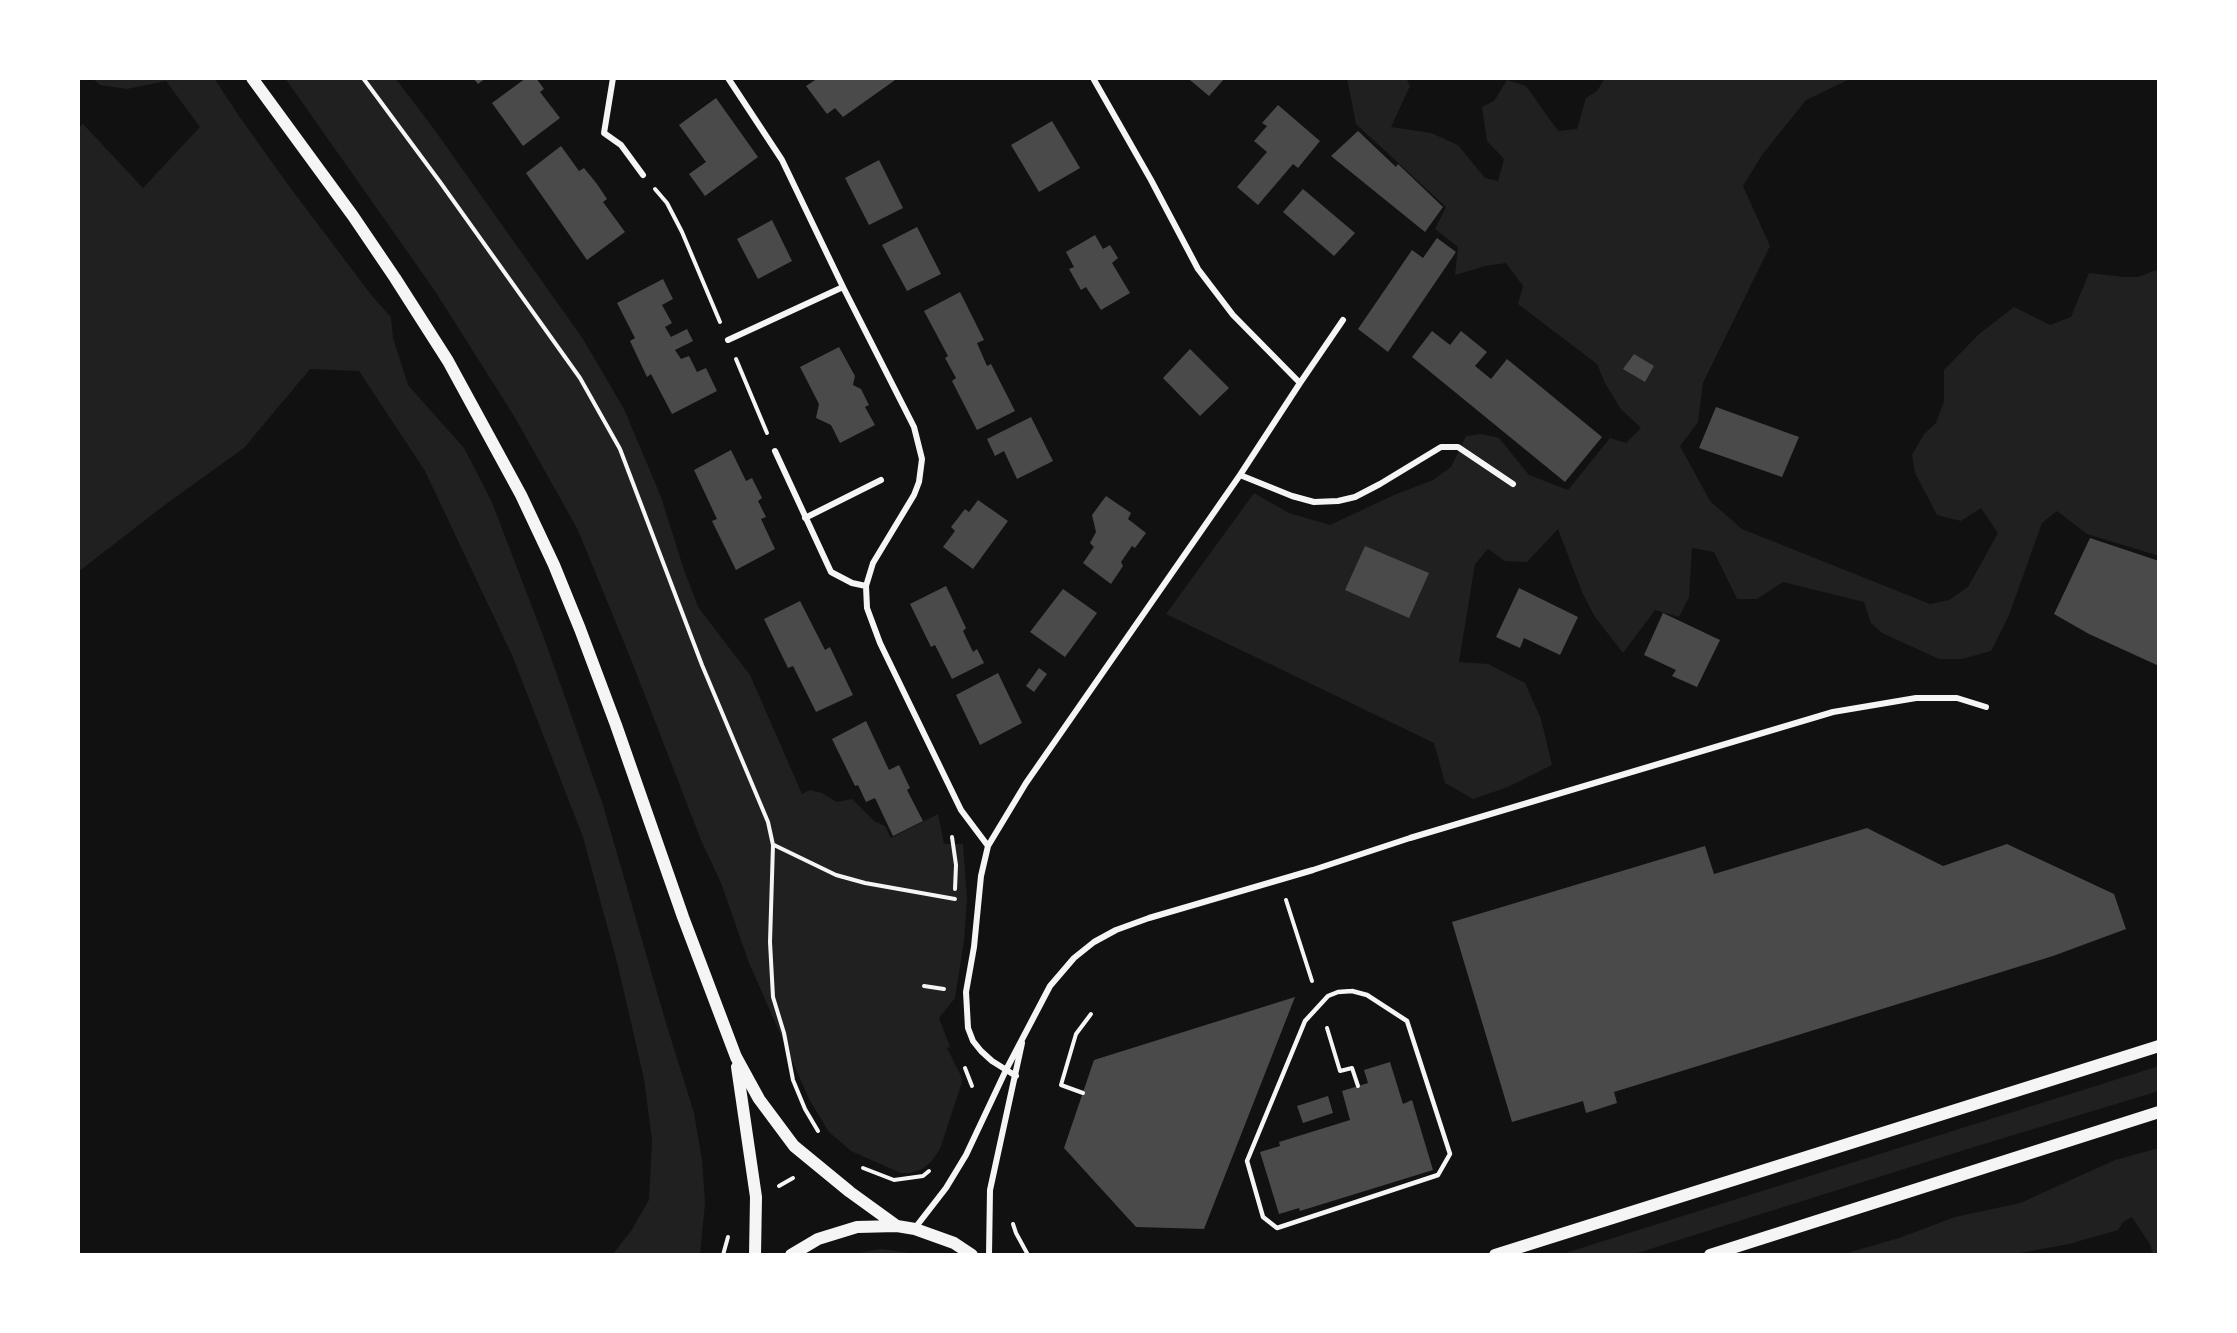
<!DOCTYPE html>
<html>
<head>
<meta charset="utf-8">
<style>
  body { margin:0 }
  #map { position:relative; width:2237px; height:1333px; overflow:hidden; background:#111; font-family:"Nunito Sans",sans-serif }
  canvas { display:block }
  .frame { position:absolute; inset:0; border:80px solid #fff; pointer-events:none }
</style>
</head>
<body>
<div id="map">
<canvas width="2237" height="1333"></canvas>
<div class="frame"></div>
</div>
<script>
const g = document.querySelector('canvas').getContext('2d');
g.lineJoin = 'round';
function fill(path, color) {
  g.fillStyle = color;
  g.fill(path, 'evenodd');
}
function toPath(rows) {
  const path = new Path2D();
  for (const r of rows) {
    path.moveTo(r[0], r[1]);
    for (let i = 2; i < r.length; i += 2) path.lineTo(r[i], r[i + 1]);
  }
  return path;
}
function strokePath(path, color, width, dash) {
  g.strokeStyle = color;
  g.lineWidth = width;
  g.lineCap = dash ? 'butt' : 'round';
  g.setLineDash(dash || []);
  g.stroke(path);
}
fill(toPath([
  [92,78,214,78,239,116,289,186,372,296,391,317,393,338,408,385,464,448,491,500,544,638,603,805,666,1023,694,1113,702,1160,705,1203,700,1255,612,1255,631,1231,649,1200,652,1140,644,1079,618,966,583,837,512,655,425,471,359,371,310,369,244,448,166,504,78,572,78,128,83,124,143,188,200,127,166,81,127,89,100,85],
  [285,78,395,78,431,125,583,339,624,409,661,497,683,567,698,607,750,675,802,794,810,790,822,793,837,802,852,799,874,821,885,826,891,838,938,814,944,844,963,844,967,899,964,941,955,998,939,1018,950,1047,947,1048,961,1076,962,1082,940,1149,931,1162,922,1169,910,1173,901,1173,851,1151,829,1132,809,1099,749,963,721,883,701,840,632,662,578,530,514,416,435,291],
  [1347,78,1406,78,1410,86,1391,127,1431,133,1458,145,1485,178,1498,181,1504,159,1487,141,1482,107,1494,101,1507,80,1526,86,1558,131,1577,129,1586,98,1597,91,1605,78,1852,78,1806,100,1762,155,1743,186,1770,246,1703,383,1698,422,1680,446,1710,501,1742,529,1930,604,1949,600,1968,587,1998,533,1981,508,1961,521,1937,515,1915,473,1912,455,1924,434,1936,423,1944,401,1944,370,1979,334,2014,307,2050,325,2071,317,2089,273,2124,277,2138,277,2159,269,2159,556,2087,534,2057,511,2042,523,2009,615,1991,651,1962,659,1939,659,1882,633,1871,623,1864,602,1783,582,1757,599,1737,599,1714,552,1692,548,1689,597,1679,617,1655,610,1623,653,1595,617,1582,592,1558,529,1527,562,1505,561,1488,549,1475,564,1459,662,1488,664,1525,683,1541,719,1552,765,1508,787,1473,799,1445,783,1434,743,1166,614,1254,493,1289,513,1330,525,1394,495,1433,480,1451,467,1466,436,1481,434,1499,438,1529,475,1568,490,1610,438,1626,443,1641,428,1620,408,1605,383,1597,364,1518,304,1523,286,1506,263,1485,266,1455,275,1458,247,1435,229,1446,207,1356,124],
  [1634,355,1654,366,1645,381,1624,369],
  [2159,1066,2159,1091,1974,1147,1631,1255,1559,1255],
  [2159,1148,2159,1255,2152,1255,2151,1246,2132,1217,2123,1222,2118,1230,2069,1244,2009,1255,1840,1255,1899,1238,1955,1217,2020,1203,2115,1160],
  [881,1249,917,1254,919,1255,845,1255]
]), '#202020');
fill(toPath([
  [473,78,486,78,478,84],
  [526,78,536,78,544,89,540,92,560,118,523,146,492,103],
  [818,78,898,78,843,117,835,108,827,114,806,86],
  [1192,78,1225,78,1209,96,1190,80],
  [716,98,758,157,705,196,689,174,706,162,679,125],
  [1278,105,1320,141,1298,168,1293,164,1258,205,1237,187,1267,152,1254,141,1267,126,1262,123],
  [1052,121,1080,168,1039,192,1011,145],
  [1358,131,1396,167,1398,164,1443,207,1425,232,1331,156],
  [561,146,579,171,584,168,597,184,607,199,603,202,625,232,587,260,526,173],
  [879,160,903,208,869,225,845,178],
  [1303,189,1355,233,1334,256,1283,212],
  [772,220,792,261,758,279,737,239],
  [917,227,941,274,907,291,882,245],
  [1095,235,1103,249,1110,245,1118,258,1112,263,1130,293,1101,310,1086,287,1081,290,1069,269,1074,267,1066,252],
  [1437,238,1456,252,1388,352,1358,329,1412,250,1423,258],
  [663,279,673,299,662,305,672,323,665,327,671,337,687,329,693,341,675,350,681,359,689,356,697,372,706,368,717,391,672,414,651,374,647,377,630,341,635,338,617,303],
  [960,292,984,340,977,343,987,366,991,364,1015,411,977,430,952,381,956,378,945,358,948,356,924,311],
  [1432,331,1450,345,1461,331,1487,352,1475,366,1491,379,1507,359,1602,437,1565,482,1412,357],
  [839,347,855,376,853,385,861,389,869,405,865,407,875,425,840,443,831,425,816,418,819,404,800,367],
  [1190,349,1229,388,1200,416,1163,378],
  [1634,354,1654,366,1645,382,1623,369],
  [1716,407,1799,437,1782,477,1699,448],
  [1031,417,1053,461,1017,479,1004,451,995,456,987,439],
  [731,450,746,481,752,478,762,498,758,501,766,517,761,519,775,549,736,570,712,521,717,519,694,470],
  [1106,496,1131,513,1128,519,1146,533,1135,548,1132,546,1121,562,1123,566,1111,584,1083,563,1094,547,1090,543,1096,532,1092,515],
  [978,500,1008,521,973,569,943,547,955,531,951,527,965,509,969,512],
  [2090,538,2159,561,2159,666,2089,634,2054,614],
  [1365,546,1429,573,1409,618,1345,590],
  [946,586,966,628,963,631,973,652,977,649,984,663,952,679,935,645,931,647,910,604],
  [1519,588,1578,617,1560,655,1524,638,1520,648,1496,637],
  [1063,589,1097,613,1065,657,1030,632],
  [800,601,825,650,830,647,853,695,816,712,793,666,788,668,764,619],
  [1663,613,1720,640,1697,687,1672,676,1676,670,1644,655],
  [1039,668,1047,674,1034,692,1026,686],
  [998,673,1022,723,980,745,956,695],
  [866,721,889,770,899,765,910,788,907,790,923,821,893,836,875,798,866,802,858,785,855,786,832,739],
  [1867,828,1943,866,2007,844,2114,894,2126,929,2053,956,1614,1092,1617,1103,1586,1113,1583,1101,1512,1122,1452,922,1705,846,1714,874],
  [1295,997,1204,1229,1136,1227,1064,1148,1094,1060],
  [1390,1062,1403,1104,1412,1100,1433,1170,1300,1211,1299,1208,1279,1214,1260,1152,1280,1146,1279,1142,1350,1120,1342,1091,1368,1083,1364,1070],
  [1328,1096,1333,1113,1303,1123,1297,1106]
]), '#4a4a4a');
strokePath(toPath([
  [363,78,440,182,580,378,620,449,702,665,768,822,773,845,770,942,773,997,784,1033,793,1080,805,1109,818,1131],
  [655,189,667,203,682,232,720,322],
  [736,359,767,433],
  [952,837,956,865,955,889],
  [774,845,836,875,865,883,955,899],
  [1286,900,1312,981],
  [924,986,944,989],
  [1327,1028,1340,1071,1352,1068,1358,1086],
  [965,1068,972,1086],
  [1083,1093,1061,1085,1076,1034,1091,1014],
  [863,1168,894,1180,923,1176,929,1171],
  [779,1186,793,1178],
  [1013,1224,1016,1233,1028,1255],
  [723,1255,728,1237]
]), '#f5f5f5', 4);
strokePath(toPath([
  [1352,991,1367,995,1407,1021,1450,1154,1438,1175,1277,1228,1263,1217,1247,1161,1305,1021,1328,996,1338,992,1352,991]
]), '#f5f5f5', 4.5);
strokePath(toPath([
  [613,78,604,133,621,145,643,175],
  [728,78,782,160,843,287,914,427,922,459,919,482,914,495,873,563,866,586,867,608,880,643,961,810,988,846],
  [728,340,843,287],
  [1300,383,1343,320],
  [775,451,831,572,852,583,866,586],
  [1240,475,1292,496,1314,502,1338,501,1355,497,1380,484,1441,447,1458,447,1513,484],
  [805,518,881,480],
  [1016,1076,992,1061,981,1051,973,1041,968,1028,966,992,974,947,981,876,988,846,1026,783,1240,475,1300,383,1233,315,1198,269,1151,180,1093,78],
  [915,1228,946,1188,966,1155,1006,1070,1050,986,1074,958,1094,942,1116,930,1149,918,1313,870,1410,838,1833,712,1916,698,1957,698,1986,707],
  [989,1255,990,1190,1022,1043]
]), '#f5f5f5', 6);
strokePath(toPath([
  [252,78,353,216,395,278,448,361,521,495,554,565,580,629,616,725,683,917,736,1057,759,1099,794,1146,850,1192,897,1226],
  [737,1067,756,1197,755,1255],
  [791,1255,818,1239,857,1227,897,1226,915,1229,954,1243,972,1255],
  [1495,1255,2159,1046],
  [1710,1255,2159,1112]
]), '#f5f5f5', 12);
</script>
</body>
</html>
